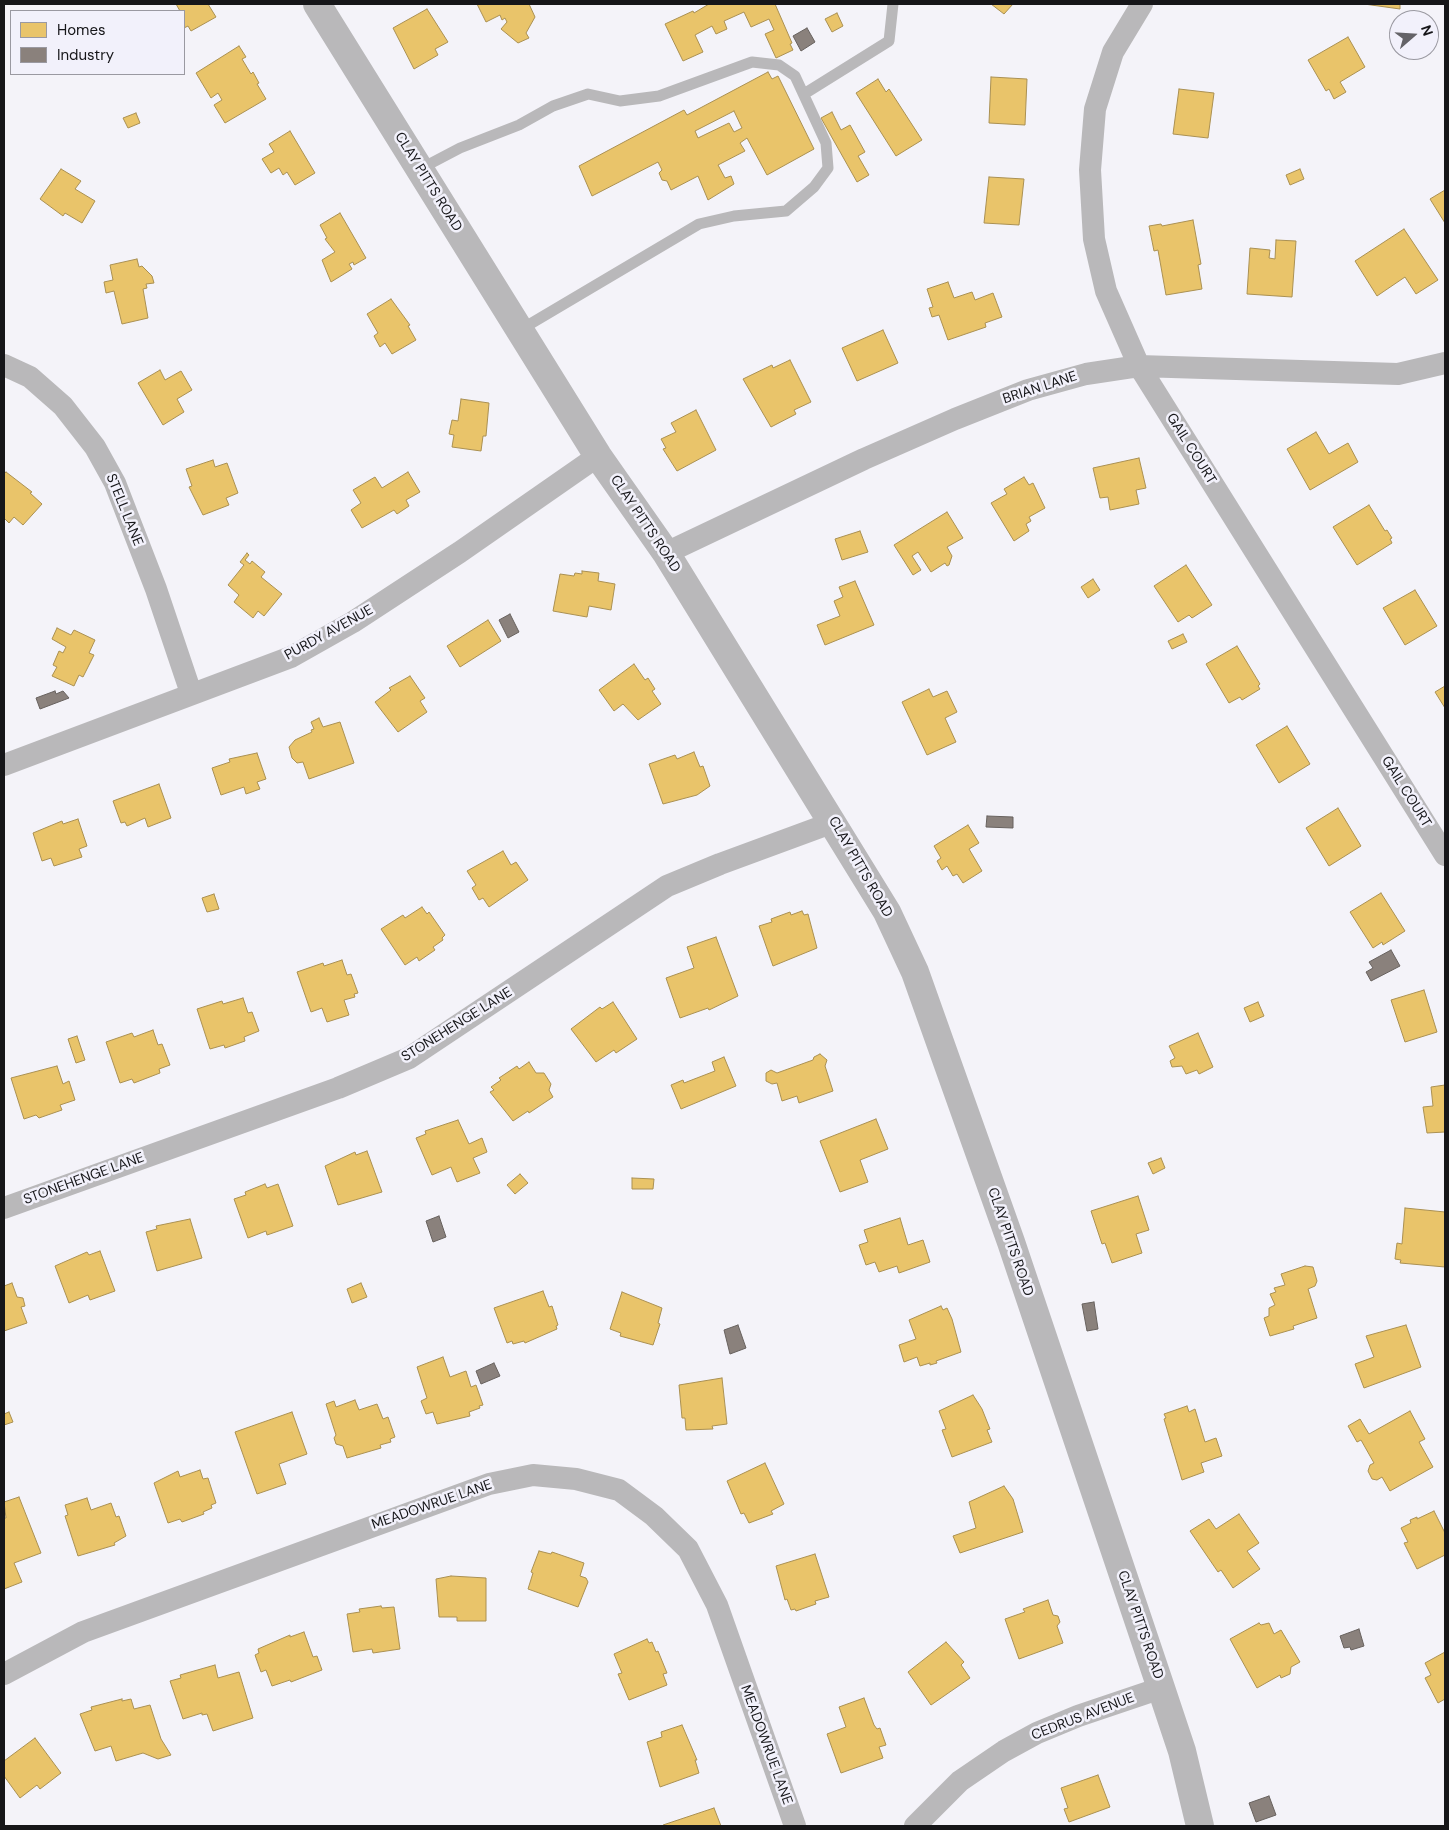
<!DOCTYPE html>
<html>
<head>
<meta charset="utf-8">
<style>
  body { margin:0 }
  #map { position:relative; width:1449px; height:1830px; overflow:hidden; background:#f4f3f9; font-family:"DM Sans",sans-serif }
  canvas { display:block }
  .frame { position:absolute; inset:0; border:5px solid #161619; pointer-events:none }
  .legend { position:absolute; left:10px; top:10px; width:175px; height:65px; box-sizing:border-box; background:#f2f1fb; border:1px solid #9a99a1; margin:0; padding:6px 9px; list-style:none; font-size:15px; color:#161619 }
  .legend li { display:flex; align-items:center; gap:10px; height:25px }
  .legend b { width:25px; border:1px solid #9a99a1 }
  .north { position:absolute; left:1389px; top:10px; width:50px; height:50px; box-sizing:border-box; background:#f2f1fb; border:1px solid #9a99a1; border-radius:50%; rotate:71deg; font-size:14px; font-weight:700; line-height:20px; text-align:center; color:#161619 }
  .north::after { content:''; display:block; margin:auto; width:18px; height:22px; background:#646367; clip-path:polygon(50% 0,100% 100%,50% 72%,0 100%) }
</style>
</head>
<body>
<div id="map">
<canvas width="1449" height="1830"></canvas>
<div class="frame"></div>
<ul class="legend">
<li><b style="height:14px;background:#e9c46a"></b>Homes</li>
<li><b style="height:14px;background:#8a817c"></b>Industry</li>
</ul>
<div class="north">N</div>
</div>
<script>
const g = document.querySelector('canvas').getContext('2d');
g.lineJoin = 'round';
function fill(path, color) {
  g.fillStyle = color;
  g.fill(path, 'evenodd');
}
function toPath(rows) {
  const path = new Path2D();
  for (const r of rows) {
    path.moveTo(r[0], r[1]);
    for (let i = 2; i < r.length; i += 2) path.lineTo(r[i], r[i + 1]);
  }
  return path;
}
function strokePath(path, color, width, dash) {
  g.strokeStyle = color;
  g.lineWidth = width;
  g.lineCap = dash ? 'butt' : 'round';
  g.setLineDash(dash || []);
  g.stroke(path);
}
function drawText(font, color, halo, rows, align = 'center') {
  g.font = font + ' "DM Sans",sans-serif';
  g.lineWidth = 5;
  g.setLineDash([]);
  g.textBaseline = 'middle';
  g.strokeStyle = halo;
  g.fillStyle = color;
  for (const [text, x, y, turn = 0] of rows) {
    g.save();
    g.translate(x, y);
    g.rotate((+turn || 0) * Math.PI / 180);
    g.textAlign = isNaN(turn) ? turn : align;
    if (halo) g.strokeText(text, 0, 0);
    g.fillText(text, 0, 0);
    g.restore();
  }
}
const homes = toPath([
  [176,4,208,4,216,17,191,31,188,26,184,28,184,11,180,11,176,4],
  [477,4,529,4,535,17,526,33,529,38,518,43,501,29,507,22,505,18,502,20,500,15,486,22,477,4],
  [709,4,775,4,792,43,790,44,793,50,776,58,765,34,774,30,769,19,751,27,744,12,724,21,727,29,716,34,712,26,695,35,703,52,683,61,665,24,693,11,694,13,709,4],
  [991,4,1013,4,1004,14,991,4],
  [1364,4,1400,4,1400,9,1364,4],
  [427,9,448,42,435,49,438,55,414,69,393,28,427,9],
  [837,13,843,26,832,32,825,19,837,13],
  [1348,37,1365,67,1340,82,1346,92,1334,99,1329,89,1326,91,1308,60,1348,37],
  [239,46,246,57,242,59,251,74,253,72,259,83,257,84,266,99,225,123,214,105,222,100,218,93,211,98,196,73,239,46],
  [768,72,772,79,778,76,814,149,767,175,747,138,740,143,745,151,718,165,725,178,731,176,734,184,708,200,698,176,671,190,667,181,662,180,659,173,662,170,658,162,592,196,579,166,684,110,687,115,768,72],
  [734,111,742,128,734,132,729,123,698,138,695,131,734,111],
  [991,77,1027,79,1025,125,989,123,991,77],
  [878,79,886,92,889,89,922,140,896,156,856,93,878,79],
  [1179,89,1214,93,1208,138,1173,134,1179,89],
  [832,112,841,130,850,125,865,152,858,156,869,175,857,182,821,118,832,112],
  [136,113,140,123,128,128,123,118,136,113],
  [290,131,315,173,295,185,287,172,283,175,279,168,271,173,262,159,274,152,269,144,290,131],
  [61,169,81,181,75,189,95,201,82,223,65,213,63,216,40,199,61,169],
  [1300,169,1304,179,1290,185,1286,175,1300,169],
  [989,177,1024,179,1019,225,984,223,989,177],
  [1445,190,1445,223,1430,199,1445,190],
  [340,213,366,258,354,265,353,262,349,264,352,269,331,282,322,260,335,252,325,239,327,238,320,225,340,213],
  [1193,220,1201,264,1198,265,1202,289,1166,295,1158,250,1154,251,1149,226,1161,224,1162,226,1193,220],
  [1404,229,1438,280,1416,294,1405,277,1377,296,1355,261,1404,229],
  [1276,240,1296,241,1292,297,1247,294,1250,248,1270,250,1269,258,1275,259,1276,240],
  [137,259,139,267,142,266,152,276,154,283,146,284,147,288,143,289,148,318,122,324,114,291,106,293,104,282,113,280,110,265,137,259],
  [948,282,954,298,972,292,975,300,993,293,1002,317,985,323,986,327,948,340,939,315,932,317,929,308,933,307,927,289,948,282],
  [391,299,410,325,408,326,416,340,392,354,385,343,380,347,374,336,378,333,367,314,391,299],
  [883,330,898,363,857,381,842,348,883,330],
  [790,360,811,402,794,410,796,414,771,427,743,379,772,365,773,368,790,360],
  [160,370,165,380,181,371,192,390,177,399,184,412,163,425,138,383,160,370],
  [461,399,489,403,486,436,483,436,481,451,452,447,454,435,449,434,452,420,458,421,461,399],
  [696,410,716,450,677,471,663,449,666,448,661,439,676,432,671,423,696,410],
  [1316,432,1329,454,1348,443,1358,462,1310,490,1287,449,1316,432],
  [1139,458,1146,488,1136,490,1139,504,1110,510,1108,497,1100,498,1093,468,1139,458],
  [213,460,215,467,227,463,238,493,226,498,229,505,203,515,189,487,192,486,186,469,213,460],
  [6,472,32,492,30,493,42,504,23,525,14,517,9,523,4,518,4,474,6,472],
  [408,472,420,492,406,500,409,506,397,514,394,510,362,528,351,510,361,503,353,490,375,477,382,488,408,472],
  [1024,477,1029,485,1033,483,1045,508,1029,517,1031,521,1026,524,1029,531,1014,541,991,503,1007,494,1004,489,1024,477],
  [1369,505,1385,531,1387,530,1392,538,1390,539,1392,543,1357,565,1333,527,1369,505],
  [947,512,963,538,947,547,952,556,949,565,947,566,945,563,931,572,918,552,912,556,921,570,913,575,894,545,947,512],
  [860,531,868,552,842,560,835,539,860,531],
  [247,553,249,555,245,560,250,564,252,561,265,572,261,577,282,594,264,616,258,611,253,618,234,602,239,595,228,585,244,565,240,562,247,553],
  [1186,565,1212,605,1192,618,1189,615,1178,622,1154,586,1186,565],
  [582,571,599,573,598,581,615,584,611,610,589,606,587,617,553,611,560,574,574,576,575,573,582,574,582,571],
  [1093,579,1100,590,1088,598,1081,587,1093,579],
  [855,581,874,625,825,645,817,625,840,616,834,601,843,597,839,587,855,581],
  [1415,590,1437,626,1405,645,1383,608,1415,590],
  [488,620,501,641,460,667,447,646,488,620],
  [57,628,71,635,74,630,95,640,89,653,94,655,83,677,79,675,74,686,52,676,57,667,53,665,59,651,63,653,66,647,52,639,57,628],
  [1183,634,1187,642,1172,649,1168,641,1183,634],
  [1237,646,1260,684,1258,686,1260,689,1242,700,1240,697,1229,703,1206,664,1237,646],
  [634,664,645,680,648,678,655,689,652,691,661,704,638,720,623,704,614,711,599,690,634,664],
  [410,676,425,698,420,701,427,712,398,732,375,702,391,690,389,688,410,676],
  [1445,686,1445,708,1435,692,1445,686],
  [929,689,933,697,947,691,957,712,945,718,956,742,927,755,902,702,929,689],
  [319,718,323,727,340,722,354,763,309,779,303,762,297,763,292,758,289,747,295,740,312,732,311,730,314,729,311,722,319,718],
  [1287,726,1310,764,1279,783,1256,745,1287,726],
  [694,752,700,767,703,766,710,786,697,795,663,804,649,764,675,755,677,759,694,752],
  [257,753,266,779,257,782,260,789,246,794,244,787,221,795,212,768,230,762,229,759,257,753],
  [159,784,171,818,148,827,145,818,127,826,125,822,121,823,113,801,159,784],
  [1338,808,1361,846,1329,866,1306,828,1338,808],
  [78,819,87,846,79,849,82,857,54,866,51,858,42,861,33,833,62,821,63,824,78,819],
  [968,825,979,843,969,849,982,871,963,883,957,874,953,876,947,866,942,870,937,861,941,858,934,846,968,825],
  [503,851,511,865,516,862,528,880,489,907,483,898,479,900,472,888,476,885,467,871,503,851],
  [1381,893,1405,931,1383,945,1382,942,1373,948,1350,912,1381,893],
  [214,894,219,909,207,912,202,898,214,894],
  [422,907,427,914,429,912,445,935,442,938,443,940,433,947,435,950,419,961,417,957,405,965,381,929,403,915,405,918,422,907],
  [802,911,804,915,808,914,817,948,773,966,759,926,772,922,771,919,790,912,791,915,802,911],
  [716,937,738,996,709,1010,708,1008,680,1018,666,978,694,968,687,947,716,937],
  [342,960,347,975,351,974,358,993,354,994,355,997,344,1000,349,1015,327,1022,322,1008,311,1012,297,972,323,963,324,966,342,960],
  [1424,990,1437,1032,1405,1042,1391,1000,1424,990],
  [243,998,248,1013,252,1012,259,1031,244,1037,245,1041,225,1048,224,1045,210,1049,197,1009,222,1001,223,1004,243,998],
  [613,1002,637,1039,616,1053,614,1050,596,1062,571,1029,600,1007,602,1009,613,1002],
  [1258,1002,1264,1016,1250,1022,1244,1008,1258,1002],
  [153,1030,158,1045,162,1044,170,1065,159,1069,160,1073,134,1083,132,1079,120,1083,106,1042,132,1033,134,1037,153,1030],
  [1198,1033,1213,1067,1199,1074,1197,1070,1186,1074,1182,1066,1172,1067,1170,1061,1175,1058,1169,1046,1198,1033],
  [77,1036,85,1060,76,1063,68,1039,77,1036],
  [820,1054,827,1060,825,1066,833,1091,799,1103,797,1096,782,1101,777,1083,772,1084,766,1081,766,1073,771,1070,777,1073,813,1060,814,1057,820,1054],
  [724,1057,736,1086,681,1109,671,1085,683,1080,684,1083,715,1071,712,1062,724,1057],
  [529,1062,536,1073,544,1073,551,1084,549,1090,553,1097,529,1113,528,1111,513,1121,490,1092,494,1090,491,1087,501,1080,499,1078,517,1066,519,1069,529,1062],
  [57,1066,63,1084,69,1081,75,1100,60,1105,62,1110,39,1118,36,1115,24,1119,11,1078,57,1066],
  [1445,1085,1445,1132,1427,1133,1423,1107,1433,1106,1431,1087,1445,1085],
  [876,1119,888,1149,860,1160,868,1182,840,1192,820,1141,876,1119],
  [458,1120,469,1144,482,1138,487,1152,473,1158,480,1173,457,1182,451,1167,432,1175,416,1138,426,1134,425,1131,458,1120],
  [367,1151,382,1192,338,1205,325,1166,355,1152,356,1155,367,1151],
  [1161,1158,1165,1168,1153,1174,1148,1163,1161,1158],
  [520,1174,528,1183,515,1194,507,1185,520,1174],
  [632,1178,654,1179,653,1189,632,1189,632,1178],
  [265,1184,267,1188,278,1184,293,1226,267,1235,266,1231,248,1238,234,1199,246,1195,245,1192,265,1184],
  [1138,1196,1149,1230,1136,1234,1142,1253,1112,1263,1105,1243,1102,1244,1091,1211,1138,1196],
  [1405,1208,1445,1212,1445,1267,1400,1263,1401,1260,1395,1259,1397,1243,1402,1244,1405,1208],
  [900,1218,908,1245,923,1240,930,1262,899,1273,897,1266,879,1272,875,1262,866,1265,859,1245,868,1242,864,1230,900,1218],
  [190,1219,202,1258,157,1271,146,1232,157,1229,156,1226,190,1219],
  [100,1251,115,1291,90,1300,88,1295,69,1303,55,1266,87,1252,89,1255,100,1251],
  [1305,1266,1313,1267,1317,1281,1315,1286,1308,1289,1317,1318,1293,1326,1294,1329,1270,1336,1264,1318,1269,1316,1269,1308,1275,1305,1270,1294,1276,1292,1274,1288,1285,1285,1281,1274,1305,1266],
  [12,1283,17,1297,23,1298,25,1306,21,1307,27,1323,4,1331,4,1286,12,1283],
  [361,1283,367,1297,352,1303,347,1289,361,1283],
  [543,1291,549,1307,552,1306,558,1325,556,1326,557,1329,525,1343,524,1341,513,1344,512,1341,507,1343,494,1308,543,1291],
  [622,1292,662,1308,658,1323,660,1324,653,1345,620,1336,621,1333,610,1329,622,1292],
  [941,1306,943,1310,947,1308,952,1319,961,1352,936,1361,937,1363,930,1365,930,1363,920,1366,917,1357,904,1362,899,1345,916,1339,909,1320,941,1306],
  [1406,1325,1421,1367,1364,1388,1355,1364,1374,1357,1366,1336,1406,1325],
  [443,1357,450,1377,466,1371,471,1387,476,1385,483,1405,479,1406,480,1408,469,1412,470,1416,437,1424,433,1412,426,1414,421,1401,427,1398,417,1367,443,1357],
  [722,1378,727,1424,712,1426,713,1429,686,1430,685,1418,682,1418,679,1385,722,1378],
  [973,1395,982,1409,990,1429,987,1430,992,1442,952,1457,942,1430,946,1429,939,1411,973,1395],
  [355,1400,359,1410,377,1404,383,1419,388,1417,395,1437,390,1439,391,1442,380,1445,381,1448,347,1458,343,1446,336,1444,334,1438,336,1435,326,1404,334,1401,336,1407,355,1400],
  [1187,1406,1189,1412,1195,1409,1205,1442,1216,1438,1222,1456,1201,1463,1204,1472,1182,1480,1164,1419,1166,1418,1164,1414,1187,1406],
  [1410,1411,1425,1439,1419,1442,1433,1467,1390,1491,1382,1477,1377,1480,1372,1479,1368,1471,1370,1465,1374,1463,1361,1440,1357,1442,1348,1426,1360,1419,1369,1434,1410,1411],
  [9,1412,13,1422,4,1425,4,1414,9,1412],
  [292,1412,307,1454,279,1464,286,1484,257,1494,235,1432,292,1412],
  [765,1463,784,1504,771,1511,773,1514,749,1523,744,1513,741,1514,727,1481,765,1463],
  [200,1470,203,1479,208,1478,216,1503,211,1505,212,1508,203,1512,204,1514,182,1522,180,1519,168,1523,154,1483,178,1471,180,1477,200,1470],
  [1004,1486,1013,1499,1023,1532,960,1553,953,1536,976,1528,969,1502,1004,1486],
  [19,1497,41,1553,14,1563,22,1582,4,1589,4,1518,6,1518,4,1502,19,1497],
  [87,1498,91,1510,111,1503,116,1517,119,1516,126,1536,114,1543,115,1545,78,1556,65,1516,68,1515,65,1505,87,1498],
  [1434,1511,1445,1533,1445,1555,1417,1569,1404,1543,1408,1542,1401,1528,1411,1523,1410,1520,1417,1517,1417,1519,1434,1511],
  [1239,1514,1259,1543,1247,1551,1260,1569,1233,1588,1221,1570,1218,1572,1190,1531,1209,1519,1216,1529,1239,1514],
  [539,1551,551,1554,552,1552,584,1563,580,1576,586,1578,588,1582,578,1607,528,1589,533,1573,531,1572,539,1551],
  [815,1554,829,1597,815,1601,816,1604,796,1611,795,1609,791,1610,787,1599,785,1600,776,1566,815,1554],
  [451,1576,486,1578,486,1621,457,1621,457,1617,439,1617,436,1579,451,1576],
  [1048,1600,1053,1615,1058,1616,1060,1622,1057,1626,1063,1643,1019,1659,1005,1619,1025,1612,1023,1609,1048,1600],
  [381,1606,382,1608,394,1607,400,1649,373,1653,372,1649,353,1652,347,1614,360,1612,359,1609,381,1606],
  [1259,1623,1261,1625,1269,1623,1274,1634,1281,1630,1300,1662,1291,1667,1290,1674,1281,1678,1280,1675,1257,1688,1230,1639,1259,1623],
  [304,1632,313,1657,317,1656,322,1670,291,1682,290,1680,272,1686,266,1670,261,1672,255,1655,259,1653,258,1649,290,1635,290,1637,304,1632],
  [647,1639,649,1643,652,1642,656,1652,658,1651,667,1673,663,1674,667,1685,629,1700,618,1674,622,1673,614,1654,647,1639],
  [946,1642,964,1662,961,1665,970,1678,931,1705,908,1672,946,1642],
  [1445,1652,1445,1699,1438,1703,1425,1678,1431,1675,1425,1663,1445,1652],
  [215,1665,218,1678,239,1672,253,1718,213,1731,207,1714,202,1715,202,1713,183,1719,170,1681,181,1678,180,1675,215,1665],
  [864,1698,874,1725,877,1729,880,1728,886,1745,879,1747,883,1758,841,1773,827,1734,846,1727,839,1707,864,1698],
  [122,1699,122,1701,131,1699,134,1709,150,1705,161,1739,171,1755,158,1759,143,1753,116,1761,111,1746,95,1751,80,1714,92,1710,91,1707,122,1699],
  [682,1725,697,1760,695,1760,699,1773,660,1787,647,1742,662,1737,661,1732,682,1725],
  [35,1738,61,1773,40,1789,37,1785,20,1798,4,1776,4,1761,35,1738],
  [1098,1775,1110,1807,1069,1822,1064,1809,1068,1808,1061,1788,1098,1775],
  [714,1808,721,1826,663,1826,663,1825,714,1808]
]);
fill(homes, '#e9c46a');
strokePath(homes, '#aa9052', 1);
const industry = toPath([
  [807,28,815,42,801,51,793,36,807,28],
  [510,614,519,632,508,638,499,620,510,614],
  [55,691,56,694,63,691,69,698,40,709,36,698,55,691],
  [987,816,1013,817,1013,828,986,827,987,816],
  [1391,950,1400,966,1371,981,1366,972,1373,968,1369,962,1391,950],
  [439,1216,446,1237,433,1242,426,1221,439,1216],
  [1094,1302,1098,1329,1087,1331,1082,1304,1094,1302],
  [738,1325,746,1348,730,1354,724,1330,738,1325],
  [494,1363,500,1376,481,1384,476,1371,494,1363],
  [1359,1629,1364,1646,1351,1650,1350,1647,1344,1648,1340,1636,1359,1629],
  [1269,1796,1276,1815,1256,1822,1249,1803,1269,1796]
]);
fill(industry, '#8a817c');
strokePath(industry, '#67615e', 1);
strokePath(toPath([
  [804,94,889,41,893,4],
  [420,169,460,148,519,125,553,106,588,94,620,101,659,96,752,62,779,65,795,76,826,143,828,168,814,187,786,211,734,216,699,224,520,330]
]), '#b9b8ba', 11);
strokePath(toPath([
  [1142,4,1113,52,1095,109,1090,170,1094,239,1106,291,1139,366,1445,855],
  [4,365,30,377,63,406,95,447,115,483,156,589,191,693],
  [666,553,864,459,955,419,1028,390,1086,374,1139,366,1398,374,1445,363],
  [4,765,291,657,353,622,460,552,598,456],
  [4,1208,338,1088,409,1058,667,886,720,864,834,822],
  [4,1674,83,1632,489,1484,533,1475,576,1479,619,1490,654,1516,688,1549,717,1605,795,1826],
  [915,1826,960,1781,1004,1751,1037,1733,1078,1716,1161,1688]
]), '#b9b8ba', 22);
strokePath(toPath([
  [317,4,598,456,666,553,887,912,915,972,1011,1242,1161,1688,1182,1751,1200,1826]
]), '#b9b8ba', 28);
drawText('14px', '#161619', '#f2f1fb', [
  ["CLAY PITTS ROAD",428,182,58],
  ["BRIAN LANE",1040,388,-18],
  ["GAIL COURT",1191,449,58],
  ["STELL LANE",124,510,68],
  ["CLAY PITTS ROAD",645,524,56],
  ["PURDY AVENUE",329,633,-29],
  ["GAIL COURT",1406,792,58],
  ["CLAY PITTS ROAD",860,867,60],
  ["STONEHENGE LANE",457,1025,-32],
  ["STONEHENGE LANE",84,1179,-20],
  ["CLAY PITTS ROAD",1010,1242,71],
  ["MEADOWRUE LANE",432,1505,-19],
  ["CLAY PITTS ROAD",1140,1625,71],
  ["CEDRUS AVENUE",1083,1717,-21],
  ["MEADOWRUE LANE",766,1745,70]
]);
</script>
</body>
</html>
